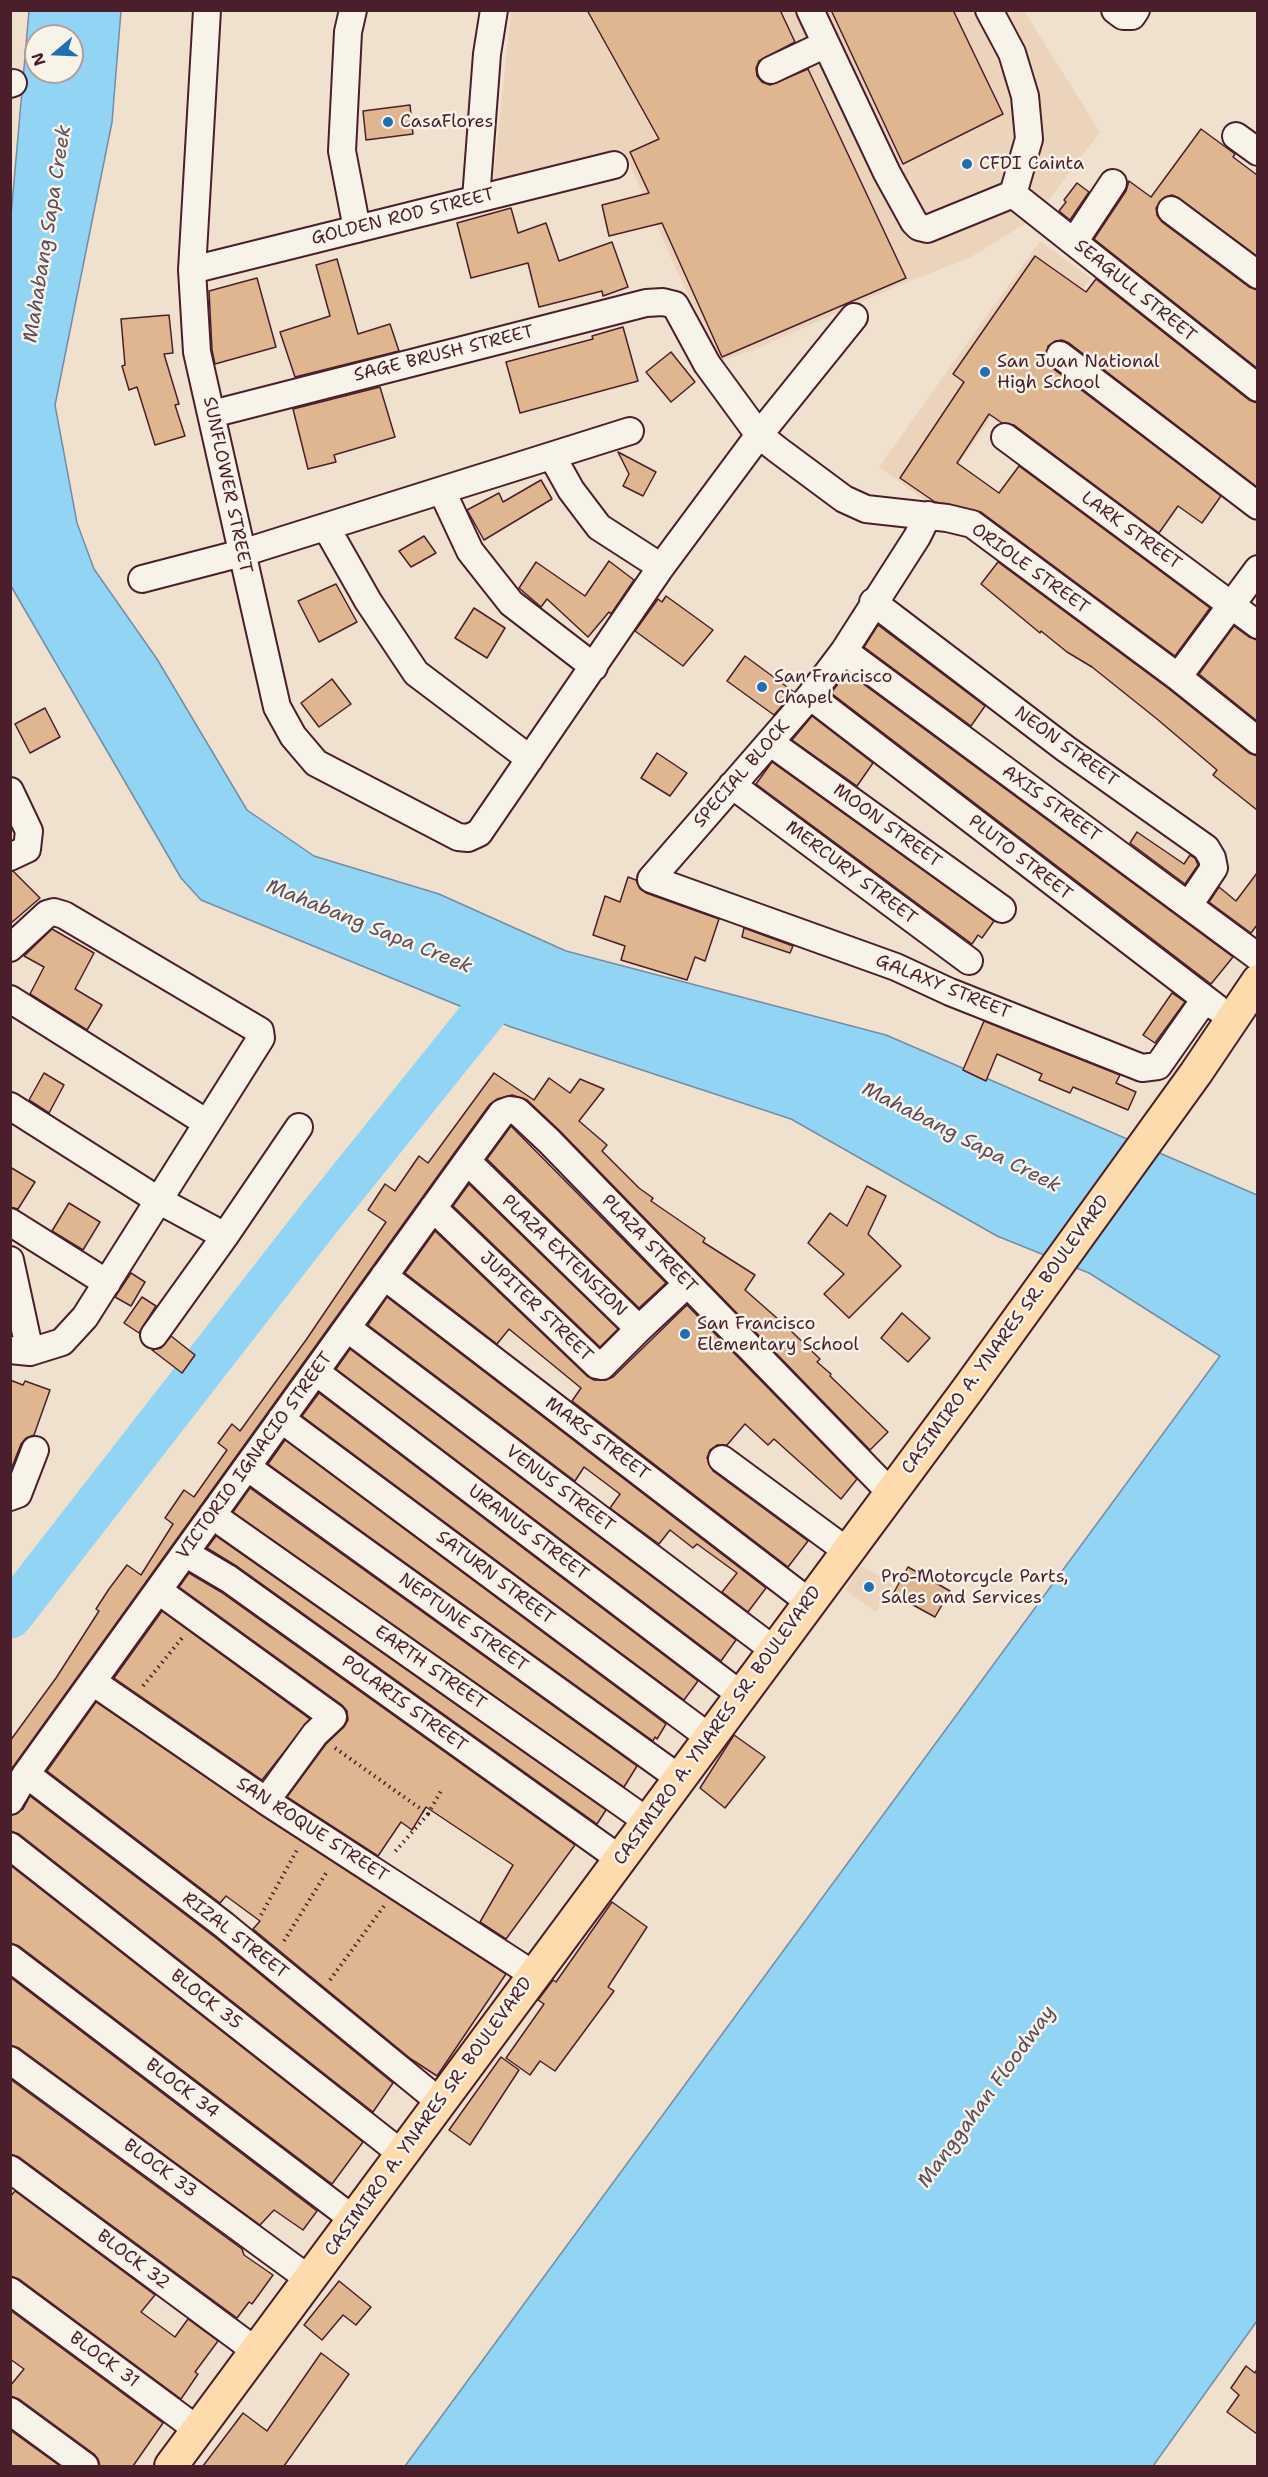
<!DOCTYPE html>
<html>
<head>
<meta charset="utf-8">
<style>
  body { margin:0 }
  #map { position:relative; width:1268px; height:2477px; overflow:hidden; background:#f0e1ce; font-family:"Shantell Sans",sans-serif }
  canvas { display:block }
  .frame { position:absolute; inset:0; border:12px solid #4a1f2b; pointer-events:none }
  .north { position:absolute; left:24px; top:24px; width:60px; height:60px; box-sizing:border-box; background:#f7f3e8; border:2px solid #b29e9c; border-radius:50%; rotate:251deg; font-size:16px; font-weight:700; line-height:24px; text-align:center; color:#4a1f2b }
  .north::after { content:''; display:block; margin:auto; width:21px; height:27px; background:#1f6fb2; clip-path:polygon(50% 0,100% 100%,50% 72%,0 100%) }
</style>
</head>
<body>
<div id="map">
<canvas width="1268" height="2477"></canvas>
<div class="frame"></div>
<div class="north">N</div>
</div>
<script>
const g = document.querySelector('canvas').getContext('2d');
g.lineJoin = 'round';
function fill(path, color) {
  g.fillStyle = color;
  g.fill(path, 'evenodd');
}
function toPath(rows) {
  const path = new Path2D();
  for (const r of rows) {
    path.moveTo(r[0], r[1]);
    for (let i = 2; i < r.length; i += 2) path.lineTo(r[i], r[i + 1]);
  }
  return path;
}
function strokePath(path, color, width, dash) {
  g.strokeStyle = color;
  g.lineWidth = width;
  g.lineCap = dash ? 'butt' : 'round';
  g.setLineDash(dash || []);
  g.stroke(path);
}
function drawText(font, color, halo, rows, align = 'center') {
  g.font = font + ' "Shantell Sans",sans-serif';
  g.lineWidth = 5;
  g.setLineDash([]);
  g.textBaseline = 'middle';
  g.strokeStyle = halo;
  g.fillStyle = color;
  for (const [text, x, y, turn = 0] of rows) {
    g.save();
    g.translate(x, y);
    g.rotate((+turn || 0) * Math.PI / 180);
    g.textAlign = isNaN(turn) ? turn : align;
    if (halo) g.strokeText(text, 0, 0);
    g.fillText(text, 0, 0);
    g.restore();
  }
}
fill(toPath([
  [511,11,1024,11,1100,132,1051,197,1028,222,971,257,900,285,756,349,721,361,682,282,624,152,493,181],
  [1040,241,1091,278,930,504,879,467],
  [860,1565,893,1584,876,1612,845,1590]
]), '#ebd4bb');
const water = toPath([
  [29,11,121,11,112,122,55,405,77,523,94,569,157,659,247,810,314,856,439,894,566,951,886,1035,1257,1195,1257,2321,1153,2466,405,2466,1220,1356,1089,1273,997,1236,791,1119,511,1027,201,900,181,878,11,586,11,216,29,11],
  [36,36,72,36,72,72,36,72,36,36]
]);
fill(water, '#92d4f4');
strokePath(water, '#758ca4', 1.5);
strokePath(toPath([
  [10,1616,317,1221,508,983]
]), '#92d4f4', 45);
const building = toPath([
  [587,10,780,10,795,42,759,61,756,68,757,76,762,82,770,85,808,69,906,278,722,357,662,223,609,236,602,205,649,193,630,152,659,139,587,10],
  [831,10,953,10,1003,114,903,164,831,10],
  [410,105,413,134,366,140,363,111,410,105],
  [1201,129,1235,154,1233,157,1257,175,1257,256,1179,198,1172,195,1165,197,1156,208,1157,215,1162,222,1249,287,1257,290,1257,368,1094,239,1126,191,1129,181,1151,197,1201,129],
  [1077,183,1089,192,1070,220,1059,211,1066,202,1064,200,1077,183],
  [511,208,518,233,546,223,559,261,612,242,628,287,603,296,602,291,539,307,528,263,471,278,457,223,511,208],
  [1035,256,1086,292,1096,279,1249,400,1257,403,1257,487,1069,343,1062,340,1055,341,1048,346,1046,360,1051,367,1221,496,1202,523,1178,506,1159,533,1014,425,1002,423,989,414,957,463,999,493,1019,466,1210,608,1175,656,981,512,935,502,900,478,964,382,953,374,1035,256],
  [337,259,358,334,390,324,399,351,295,377,280,332,330,316,316,265,337,259],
  [257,278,276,347,215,364,212,350,209,291,257,278],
  [169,315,173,353,164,354,179,404,175,405,185,436,155,445,137,387,129,390,122,366,125,365,121,319,169,315],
  [623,327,638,381,520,413,506,362,593,339,592,336,623,327],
  [671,352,695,382,671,402,646,372,671,352],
  [380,387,395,437,334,455,336,462,308,469,293,409,380,387],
  [618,452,656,472,643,496,623,486,629,474,618,452],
  [541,480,552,499,484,540,467,510,499,493,503,502,541,480],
  [424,536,436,553,411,567,399,551,424,536],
  [609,561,634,580,611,614,609,612,588,637,547,599,541,607,519,588,536,562,585,596,609,561],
  [998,562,1169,689,1249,753,1257,756,1257,810,1213,775,1217,770,1157,719,1092,667,1067,652,1041,631,1040,633,981,584,998,562],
  [336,584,357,622,319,642,298,601,336,584],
  [666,596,713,630,683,666,635,631,658,599,662,602,666,596],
  [474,608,505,628,487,658,455,638,474,608],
  [878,625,985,706,971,726,864,647,878,625],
  [1234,626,1249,637,1257,640,1257,721,1199,674,1234,626],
  [745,656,794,692,774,715,727,681,745,656],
  [847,672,1233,957,1211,984,831,693,847,672],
  [332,679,351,704,319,727,301,703,332,679],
  [45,708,60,737,30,753,15,724,45,708],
  [812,716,873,763,857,786,792,740,812,716],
  [657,753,687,773,670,796,641,778,657,753],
  [772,762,994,921,982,938,978,935,972,944,756,784,772,762],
  [1137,832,1184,864,1190,855,1195,858,1198,865,1185,884,1130,843,1137,832],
  [13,871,40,898,10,924,10,872,13,871],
  [1257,873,1257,925,1251,933,1209,902,1219,887,1236,901,1257,873],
  [628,877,636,880,640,889,646,893,719,919,705,961,695,957,687,980,621,960,625,946,593,935,605,896,620,902,628,877],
  [744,928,793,946,790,953,742,937,744,928],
  [52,929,94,953,75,989,102,1005,87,1030,30,994,44,967,24,956,52,929],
  [1172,993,1185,1002,1155,1043,1143,1035,1172,993],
  [984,1021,1120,1075,1116,1083,1136,1092,1128,1110,1073,1087,1070,1093,1039,1080,1042,1074,997,1054,986,1081,963,1070,984,1021],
  [44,1073,64,1085,49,1113,29,1100,44,1073],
  [494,1073,534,1100,549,1078,570,1093,580,1079,604,1089,579,1121,607,1145,602,1151,639,1188,653,1198,651,1201,705,1238,703,1242,755,1275,745,1290,786,1326,820,1359,817,1362,831,1374,830,1376,888,1432,870,1450,559,1130,527,1100,512,1095,497,1099,490,1104,455,1152,10,1771,10,1741,56,1678,99,1611,96,1609,109,1589,127,1565,141,1575,173,1524,165,1518,184,1490,194,1497,227,1450,218,1443,232,1424,240,1431,306,1340,386,1222,368,1210,385,1184,395,1191,419,1156,428,1163,494,1073],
  [511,1126,666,1283,639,1308,487,1159,511,1126],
  [10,1167,35,1182,18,1209,10,1207,10,1167],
  [469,1184,618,1329,600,1347,453,1206,469,1184],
  [867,1186,886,1196,868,1234,901,1266,849,1318,824,1294,844,1274,808,1243,830,1213,847,1226,867,1186],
  [69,1203,100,1222,83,1250,52,1231,69,1203],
  [435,1231,587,1376,594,1380,606,1380,613,1377,687,1305,857,1479,841,1499,774,1439,768,1445,745,1424,727,1445,717,1445,710,1450,707,1458,713,1471,808,1541,788,1567,572,1401,581,1388,509,1329,497,1344,405,1273,435,1231],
  [131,1273,145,1282,131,1306,115,1297,131,1273],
  [142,1297,156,1306,139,1333,124,1323,142,1297],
  [387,1297,766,1588,748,1612,722,1592,737,1573,697,1544,693,1548,670,1530,659,1544,610,1508,620,1494,584,1467,575,1481,368,1325,387,1297],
  [902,1313,930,1338,908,1362,881,1338,902,1313],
  [171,1336,195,1355,182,1373,152,1350,161,1348,171,1336],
  [350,1349,736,1640,721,1661,336,1369,350,1349],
  [10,1380,23,1385,25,1381,50,1390,34,1435,26,1438,21,1444,10,1472,10,1380],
  [319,1393,698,1681,684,1700,302,1416,319,1393],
  [285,1440,666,1724,657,1739,655,1737,653,1741,268,1464,285,1440],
  [250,1488,637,1766,624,1787,233,1512,250,1488],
  [216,1536,606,1810,597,1824,238,1567,207,1548,216,1536],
  [908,1567,950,1591,935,1617,893,1594,908,1567],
  [189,1573,221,1592,575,1845,506,1939,480,1922,513,1865,426,1807,412,1830,401,1822,378,1856,287,1797,326,1744,344,1727,348,1720,347,1711,342,1705,179,1587,189,1573],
  [162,1611,310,1719,262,1780,114,1678,162,1611],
  [96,1702,258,1813,506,1974,437,2076,411,2059,253,1929,260,1921,226,1896,220,1903,47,1771,96,1702],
  [734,1735,765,1757,725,1808,700,1788,734,1735],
  [30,1796,216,1938,393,2083,373,2112,19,1834,10,1831,10,1816,23,1809,30,1796],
  [10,1865,363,2142,332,2184,19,1946,10,1943,10,1865],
  [612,1902,647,1927,608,1987,614,1991,555,2071,540,2061,530,2075,506,2058,544,2004,538,2000,553,1980,556,1982,612,1902],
  [10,1977,317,2211,303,2230,274,2210,260,2225,19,2048,10,2045,10,1977],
  [501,2057,519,2070,470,2145,449,2130,501,2057],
  [10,2079,242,2249,244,2255,273,2275,252,2304,249,2302,237,2318,19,2157,10,2154,10,2079],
  [15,2191,155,2295,141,2312,175,2337,188,2319,218,2341,195,2372,198,2374,181,2399,19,2279,10,2276,10,2197,15,2191],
  [339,2281,371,2307,356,2325,343,2315,322,2340,304,2325,339,2281],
  [10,2310,163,2423,133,2466,100,2466,98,2459,94,2454,19,2399,10,2396,10,2386,24,2369,10,2359,10,2310],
  [321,2353,349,2374,284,2466,203,2466,243,2413,267,2431,321,2353],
  [1246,2366,1255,2373,1257,2369,1257,2434,1227,2412,1239,2395,1231,2388,1246,2366],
  [10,2430,60,2466,10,2466,10,2430]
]);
fill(building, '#e0b690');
strokePath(building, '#4a1f2b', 1.5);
const minor = toPath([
  [207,10,192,270,197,352,277,707,293,736,316,763,458,837,468,838,479,833,661,567,759,435,854,317],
  [353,10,348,32,342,151,357,229],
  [810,10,887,173,914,222,919,227,927,229,1013,194],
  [989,10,1012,53,1025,96,1029,139,1013,194],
  [1115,10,1123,16,1132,16,1136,10],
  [771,70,826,44],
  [10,84,13,83],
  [1236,136,1258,152],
  [1013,194,1258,388],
  [476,199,487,54,494,10],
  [1171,210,1258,275],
  [1074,242,1113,183],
  [192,270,614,165],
  [1060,355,1258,506],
  [212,414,646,303,663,302,675,305,707,364,759,435,778,450,844,499,866,509,947,518,972,524,1178,677,1258,741],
  [1005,437,1258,625],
  [552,456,571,490,599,527,661,567],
  [442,491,470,551,511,603,594,667],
  [928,515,917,537,844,651,810,696,651,879,896,967,950,992,1142,1068,1158,1066,1205,999],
  [326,527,368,601,416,673,530,759],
  [142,579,242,553,630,431],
  [873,602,1066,749,1206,848,1212,858,1214,868,1189,905],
  [844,651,1258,957],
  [1178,677,1258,569],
  [810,696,1217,1008],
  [771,743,1002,909],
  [732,785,969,961],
  [10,791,29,831,27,849,10,857],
  [10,948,47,914,54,912,64,915,260,1031,261,1038,85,1317,62,1342,30,1352,10,1350],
  [10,999,207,1123],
  [10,1106,158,1200,225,1236],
  [467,1161,639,1329,687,1284],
  [433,1208,597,1365,602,1366,639,1329],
  [10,1222,107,1283],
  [10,1260,30,1352],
  [384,1276,809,1602],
  [347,1328,774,1650],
  [154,1335,225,1236,299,1127],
  [316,1372,741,1695],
  [281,1419,709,1737],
  [722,1459,847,1551],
  [247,1467,679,1778],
  [10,1497,18,1494,35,1450],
  [212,1515,647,1821],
  [185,1553,229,1579,620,1859],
  [159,1591,333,1717,315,1734,266,1801],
  [93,1682,266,1801,534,1975],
  [26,1774,224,1925,440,2102],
  [10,1801,26,1774,467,1161,502,1113,510,1110,517,1111,549,1141,890,1492],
  [10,1846,402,2154],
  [10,1958,353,2219],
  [10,2060,309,2279],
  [10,2169,256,2351],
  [10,2291,198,2430],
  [10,2411,85,2466]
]);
const major = toPath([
  [171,2466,968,1389,1196,1073,1258,981]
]);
strokePath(minor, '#4a1f2b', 30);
strokePath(major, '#4a1f2b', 36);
strokePath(toPath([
  [143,1686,182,1638],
  [335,1748,428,1814,393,1854],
  [428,1814,441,1791],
  [261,1915,297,1850],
  [284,1941,328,1870],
  [330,1980,384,1906]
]), '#4a1f2b', 4, [1.5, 4.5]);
strokePath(minor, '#f7f3e8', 26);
strokePath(major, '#fedbac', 32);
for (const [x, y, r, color] of [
  [388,122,6,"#1f6fb2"],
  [967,164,6,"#1f6fb2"],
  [985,372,6,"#1f6fb2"],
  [762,687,6,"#1f6fb2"],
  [685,1334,6,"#1f6fb2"],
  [869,1587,6,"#1f6fb2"]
]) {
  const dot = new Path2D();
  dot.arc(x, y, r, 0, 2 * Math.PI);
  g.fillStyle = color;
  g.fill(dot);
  strokePath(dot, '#f7f3e8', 2);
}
drawText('18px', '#4a1f2b', '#f7f3e8', [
  ["CasaFlores",400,122],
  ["CFDI Cainta",979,164],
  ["San Juan National",997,362],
  ["High School",997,383],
  ["San Francisco",774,677],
  ["Chapel",774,698],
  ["San Francisco",697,1324],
  ["Elementary School",697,1345],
  ["Pro-Motorcycle Parts,",881,1577],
  ["Sales and Services",881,1598]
], 'left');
drawText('18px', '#4a1f2b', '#f7f3e8', [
  ["GOLDEN ROD STREET",403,217,-14],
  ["SEAGULL STREET",1135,291,39],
  ["SAGE BRUSH STREET",444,354,-14],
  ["SUNFLOWER STREET",227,485,78],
  ["LARK STREET",1131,531,36],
  ["ORIOLE STREET",1030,569,36],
  ["NEON STREET",1066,747,36],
  ["SPECIAL BLOCK",742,774,-49],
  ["AXIS STREET",1051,804,36],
  ["MOON STREET",887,826,36],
  ["PLUTO STREET",1020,858,38],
  ["MERCURY STREET",851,873,37],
  ["GALAXY STREET",943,987,22],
  ["PLAZA STREET",649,1244,46],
  ["PLAZA EXTENSION",564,1256,44],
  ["JUPITER STREET",536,1307,44],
  ["CASIMIRO A. YNARES SR. BOULEVARD",1006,1335,-54],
  ["MARS STREET",597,1439,37],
  ["VICTORIO IGNACIO STREET",255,1456,-54],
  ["VENUS STREET",560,1489,37],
  ["URANUS STREET",528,1533,37],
  ["SATURN STREET",495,1578,37],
  ["NEPTUNE STREET",463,1623,36],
  ["EARTH STREET",430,1668,35],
  ["POLARIS STREET",404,1704,36],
  ["CASIMIRO A. YNARES SR. BOULEVARD",718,1726,-54],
  ["SAN ROQUE STREET",312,1830,33],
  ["RIZAL STREET",235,1936,38],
  ["BLOCK 35",206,2000,38],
  ["BLOCK 34",182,2089,37],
  ["CASIMIRO A. YNARES SR. BOULEVARD",429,2117,-54],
  ["BLOCK 33",160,2169,36],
  ["BLOCK 32",133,2260,37],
  ["BLOCK 31",104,2360,36]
]);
drawText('italic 20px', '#5c4c5d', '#f7f3e8', [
  ["Mahabang Sapa Creek",48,234,-81],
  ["Mahabang Sapa Creek",369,927,22],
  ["Mahabang Sapa Creek",961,1138,27],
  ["Manggahan Floodway",987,2097,-54]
]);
</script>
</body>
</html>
